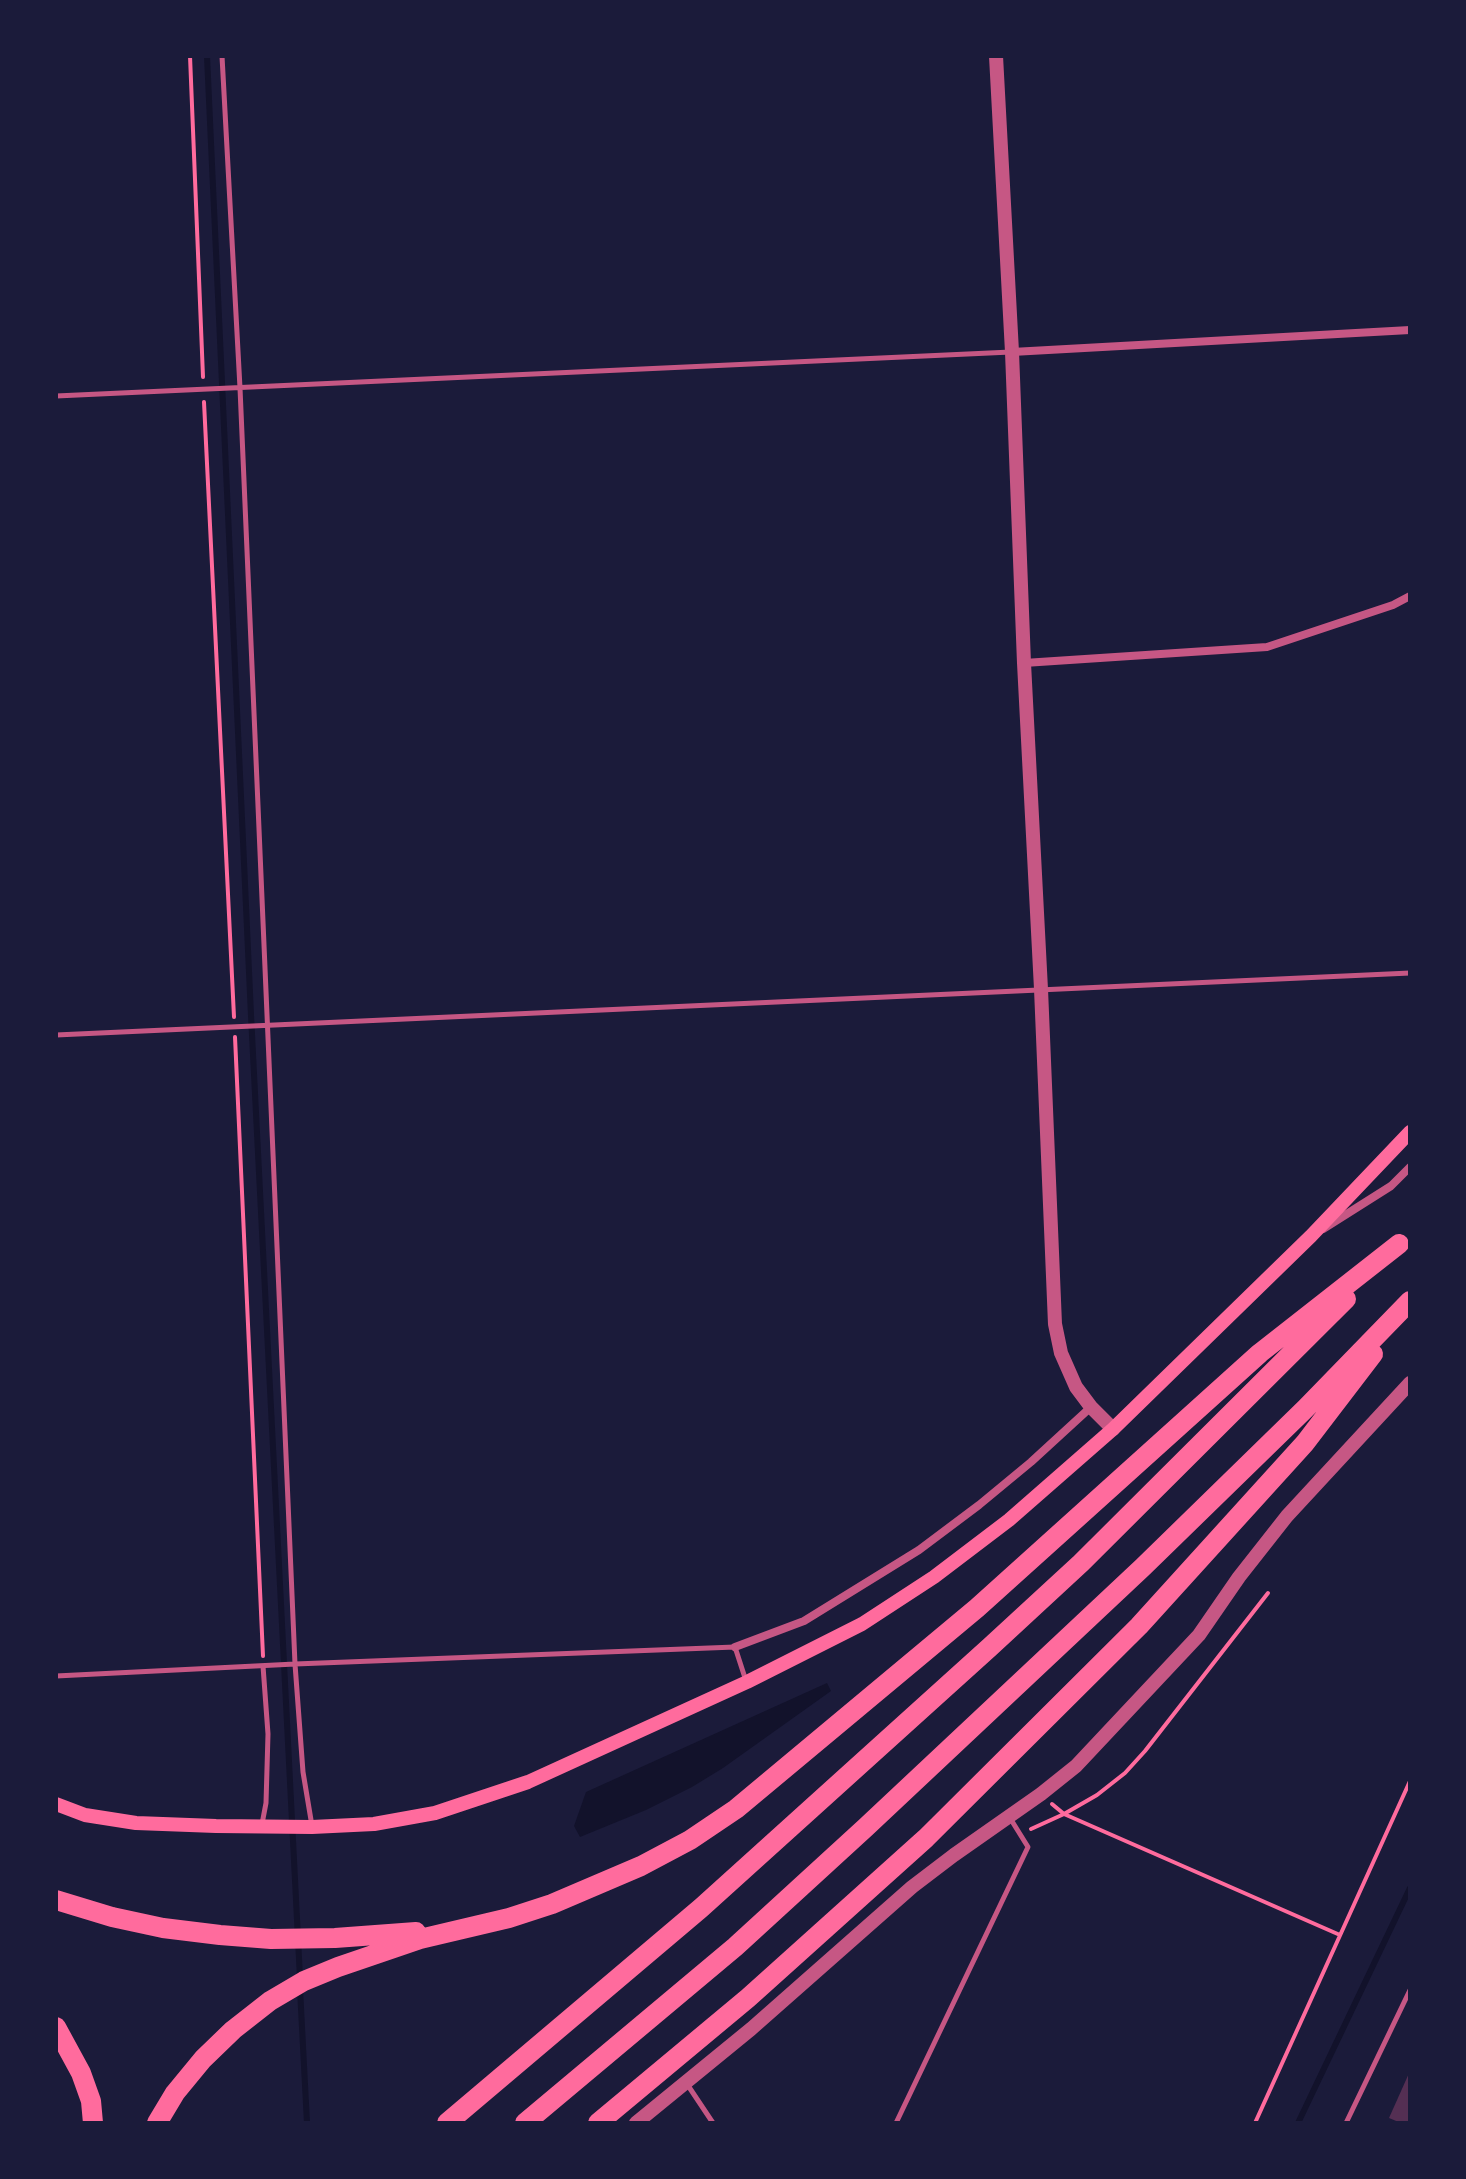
<!DOCTYPE html>
<html>
<head>
<meta charset="utf-8">
<style>
  body { margin:0 }
  #map { position:relative; width:1466px; height:2179px; overflow:hidden; background:#1b1b3a; font-family:Overpass,sans-serif }
  canvas { display:block }
  .frame { position:absolute; inset:0; border:58px solid #1b1b3a; pointer-events:none }
</style>
</head>
<body>
<div id="map">
<canvas width="1466" height="2179"></canvas>
<div class="frame"></div>
</div>
<script>
const g = document.querySelector('canvas').getContext('2d');
g.lineJoin = 'round';
function fill(path, color) {
  g.fillStyle = color;
  g.fill(path, 'evenodd');
}
function toPath(rows) {
  const path = new Path2D();
  for (const r of rows) {
    path.moveTo(r[0], r[1]);
    for (let i = 2; i < r.length; i += 2) path.lineTo(r[i], r[i + 1]);
  }
  return path;
}
function strokePath(path, color, width, dash) {
  g.strokeStyle = color;
  g.lineWidth = width;
  g.lineCap = dash ? 'butt' : 'round';
  g.setLineDash(dash || []);
  g.stroke(path);
}
fill(toPath([
  [827,1683,831,1691,723,1768,692,1787,646,1810,580,1837,574,1826,586,1792]
]), '#12122b');
strokePath(toPath([
  [207,56,251,1015,300,1978],
  [300,1989,307,2123],
  [1298,2123,1410,1888]
]), '#12122b', 6);
fill(toPath([
  [1410,2071,1410,2123,1401,2123,1389,2118]
]), '#542f53');
strokePath(toPath([
  [190,56,203,377],
  [204,402,234,1017],
  [235,1037,263,1656],
  [1052,1804,1064,1814,1340,1935],
  [1031,1829,1064,1814,1097,1795,1125,1773,1145,1751,1268,1593],
  [1255,2123,1410,1781]
]), '#ff6b9d', 4);
strokePath(toPath([
  [222,56,240,388,295,1664,303,1772,312,1826],
  [56,396,1011,352],
  [56,1035,1410,973],
  [56,1676,295,1664,735,1647,746,1681],
  [262,1824,266,1803,268,1734,263,1666],
  [687,2084,713,2123],
  [896,2123,1028,1847,1010,1818],
  [1346,2123,1410,1990]
]), '#c65784', 5);
strokePath(toPath([
  [1012,352,1410,330],
  [1024,663,1267,647,1393,605,1410,596],
  [1323,1229,1391,1186,1410,1167],
  [735,1647,804,1621,919,1550,979,1505,1031,1462,1091,1407]
]), '#c65784', 8);
strokePath(toPath([
  [996,56,1012,352,1024,663,1041,989,1055,1324,1061,1353,1076,1387,1091,1407,1113,1429],
  [636,2123,751,2029,912,1887,954,1855,1041,1794,1076,1766,1199,1635,1239,1577,1287,1516,1410,1383]
]), '#c65784', 14);
strokePath(toPath([
  [56,1804,85,1815,136,1823,216,1826,312,1827,374,1824,435,1813,528,1782,747,1682,862,1624,934,1577,1009,1520,1113,1429,1311,1236,1410,1132]
]), '#ff6b9d', 14);
strokePath(toPath([
  [56,1900,112,1917,163,1928,220,1935,271,1939,335,1938,416,1932],
  [56,2027,81,2073,91,2101,93,2123],
  [157,2123,175,2093,203,2059,233,2030,270,2001,304,1981,338,1967,420,1939,509,1918,552,1904,641,1866,690,1840,736,1809,977,1608,1260,1353,1399,1244],
  [447,2123,701,1908,990,1647,1081,1563,1346,1299],
  [525,2123,735,1947,865,1828,1143,1567,1305,1409,1410,1301],
  [598,2123,748,1998,926,1838,1139,1626,1305,1443,1373,1354]
]), '#ff6b9d', 20);
</script>
</body>
</html>
